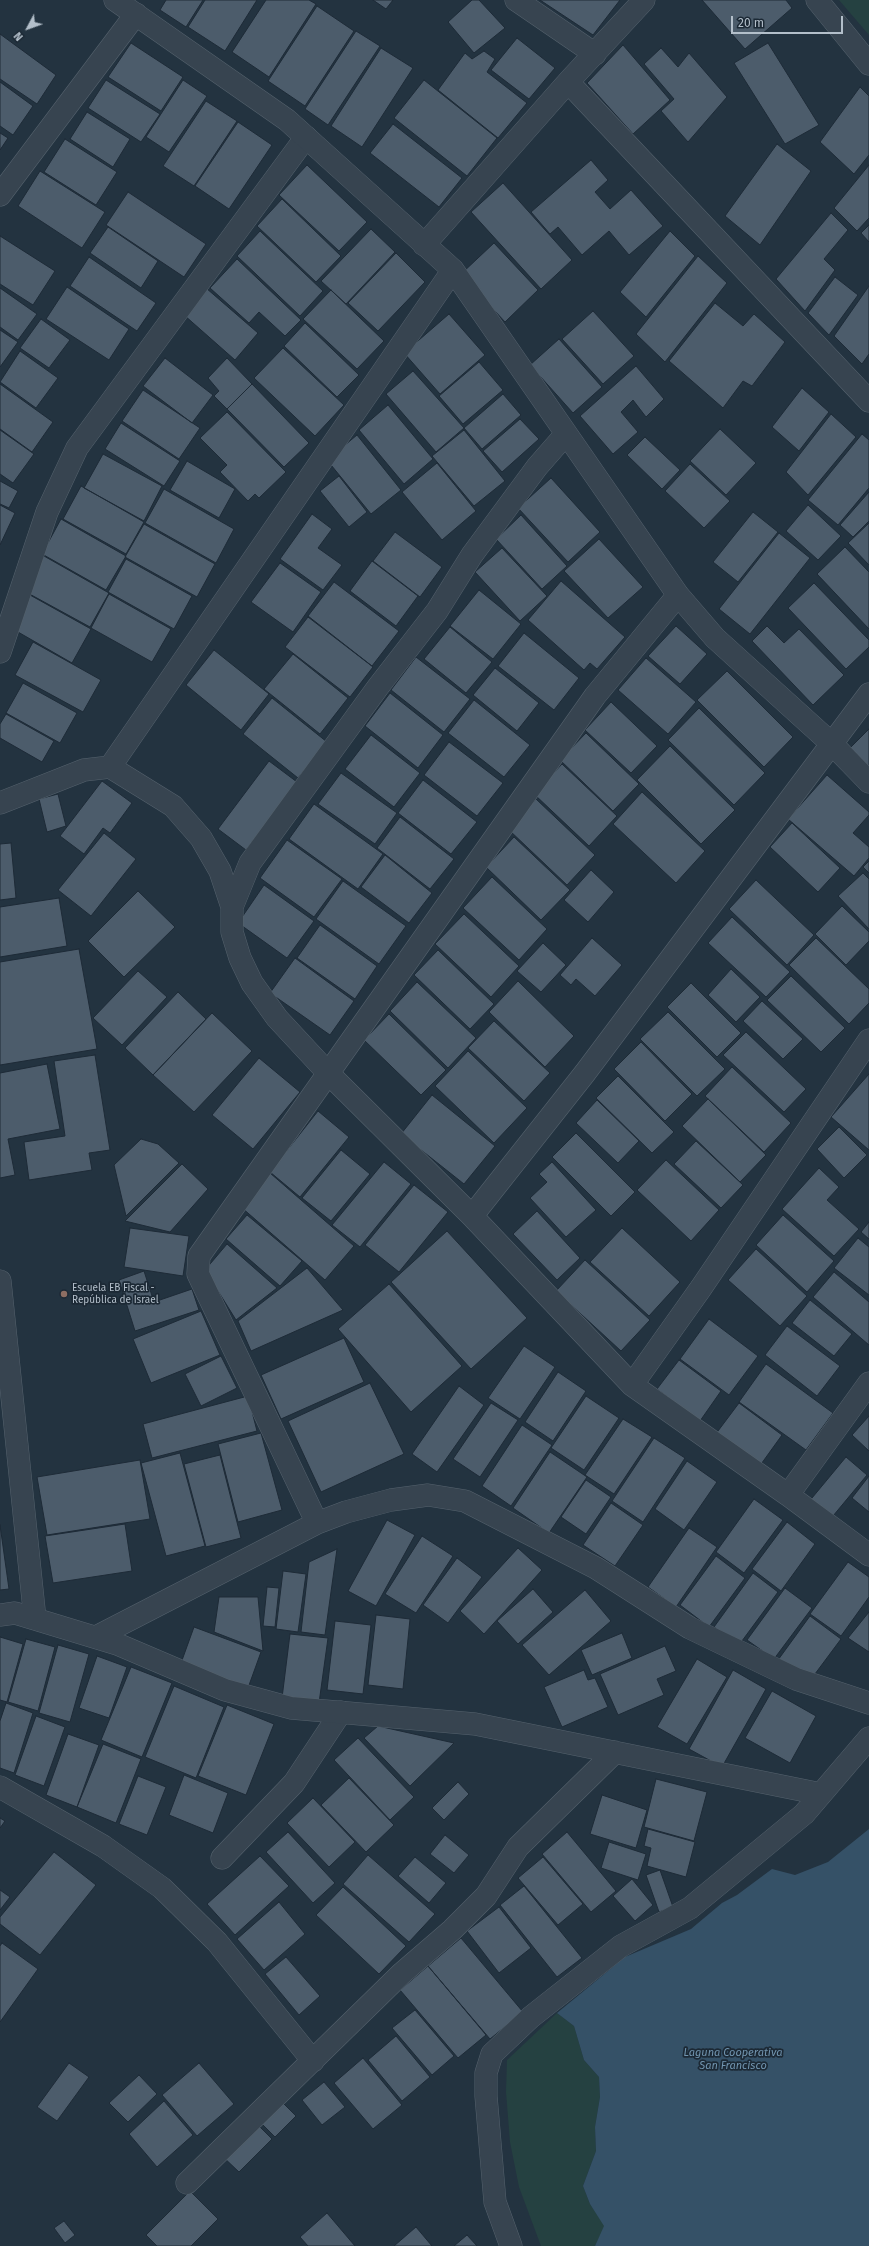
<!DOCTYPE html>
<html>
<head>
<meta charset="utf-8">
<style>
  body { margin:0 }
  #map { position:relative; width:869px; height:2246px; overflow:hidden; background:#233340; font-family:"Fira Sans",sans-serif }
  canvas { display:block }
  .north { position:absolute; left:8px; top:8px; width:40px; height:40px; -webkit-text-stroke:3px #1c2935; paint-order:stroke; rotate:229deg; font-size:11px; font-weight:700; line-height:16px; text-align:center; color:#b3bfca }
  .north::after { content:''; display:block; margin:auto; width:14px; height:18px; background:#b3bfca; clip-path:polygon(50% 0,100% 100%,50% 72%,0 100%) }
  .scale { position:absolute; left:731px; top:16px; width:112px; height:18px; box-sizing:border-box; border:2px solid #b3bfca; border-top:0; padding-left:5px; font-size:12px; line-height:14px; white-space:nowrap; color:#b3bfca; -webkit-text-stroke:3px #1c2935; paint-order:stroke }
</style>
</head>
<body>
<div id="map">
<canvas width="869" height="2246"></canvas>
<div class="north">N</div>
<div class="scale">20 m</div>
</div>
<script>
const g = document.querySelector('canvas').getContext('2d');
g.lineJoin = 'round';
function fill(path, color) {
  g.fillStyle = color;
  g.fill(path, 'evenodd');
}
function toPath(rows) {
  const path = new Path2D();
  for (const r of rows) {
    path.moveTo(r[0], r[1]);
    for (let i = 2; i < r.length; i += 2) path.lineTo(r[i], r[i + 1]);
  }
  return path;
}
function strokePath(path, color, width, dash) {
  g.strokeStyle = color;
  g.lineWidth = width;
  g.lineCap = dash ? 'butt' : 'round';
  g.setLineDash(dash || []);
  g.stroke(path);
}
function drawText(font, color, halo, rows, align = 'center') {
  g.font = font + ' "Fira Sans",sans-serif';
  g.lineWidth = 3.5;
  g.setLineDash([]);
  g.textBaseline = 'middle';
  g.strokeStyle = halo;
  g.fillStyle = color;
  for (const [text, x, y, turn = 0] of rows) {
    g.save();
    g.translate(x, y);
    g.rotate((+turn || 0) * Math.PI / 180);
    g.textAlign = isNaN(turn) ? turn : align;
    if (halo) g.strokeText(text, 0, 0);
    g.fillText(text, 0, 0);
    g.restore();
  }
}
fill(toPath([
  [839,0,869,0,869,35],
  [557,2013,574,2026,584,2060,599,2077,600,2097,595,2127,596,2151,583,2186,590,2204,605,2226,595,2246,541,2246,519,2187,510,2142,506,2092,507,2060]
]), '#254141');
fill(toPath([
  [869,1829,869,2246,595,2246,604,2226,590,2204,583,2186,596,2151,595,2127,600,2097,599,2077,584,2060,574,2026,557,2013,625,1957,691,1929,722,1903,737,1895,772,1869,795,1875,828,1862]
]), '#355167');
const building = toPath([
  [166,0,203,0,186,27,160,10,166,0],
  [205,0,257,0,225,51,188,27,205,0],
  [266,0,309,0,316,4,269,77,232,52,266,0],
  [373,0,393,0,386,9,373,0],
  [472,0,479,0,505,28,474,53,448,22,472,0],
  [540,0,620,0,593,35,540,0],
  [702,0,786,0,792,8,745,49,702,0],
  [317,6,354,31,305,106,268,81,317,6],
  [356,31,380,46,328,125,305,109,356,31],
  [0,34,56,75,37,104,0,79,0,34],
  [517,38,555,68,529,99,491,70,517,38],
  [131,43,183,77,161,111,108,77,131,43],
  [768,43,819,125,785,144,734,63,768,43],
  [623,45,670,100,633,134,587,83,623,45],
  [381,48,413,68,362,147,331,126,381,48],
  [661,48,678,67,689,53,727,97,688,142,661,111,674,99,644,64,661,48],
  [484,51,495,59,487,72,527,103,498,138,438,90,465,53,472,59,484,51],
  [106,80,160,114,141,142,88,108,106,80],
  [183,80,207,96,169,152,146,137,183,80],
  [424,80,497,138,467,176,394,118,424,80],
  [0,82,33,106,13,135,0,126,0,82],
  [860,87,869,96,869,155,854,174,820,142,860,87],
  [206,101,237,121,194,186,163,166,206,101],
  [87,112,130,139,113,167,70,139,87,112],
  [238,122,272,145,229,209,195,186,238,122],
  [393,124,462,178,439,207,370,153,393,124],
  [0,133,8,138,0,150,0,133],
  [65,139,117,172,96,205,44,172,65,139],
  [777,144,811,171,760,245,725,216,777,144],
  [591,160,608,180,595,192,610,209,631,190,663,226,629,255,609,231,582,255,558,227,550,234,531,212,591,160],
  [307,165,367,222,339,251,279,195,307,165],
  [869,165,869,218,857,231,834,208,869,165],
  [40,171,105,212,82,248,18,206,40,171],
  [503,183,572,260,541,289,471,212,503,183],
  [128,192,206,244,184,277,106,225,128,192],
  [282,199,341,256,316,282,257,226,282,199],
  [831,213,848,230,824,259,835,270,805,311,776,279,831,213],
  [869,225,869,242,861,233,869,225],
  [108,227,158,261,141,288,90,253,108,227],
  [371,229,395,252,346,304,321,281,371,229],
  [260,231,323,291,300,316,237,256,260,231],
  [670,231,695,256,646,317,620,292,670,231],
  [0,236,55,271,33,305,0,284,0,236],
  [494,243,538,290,505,322,461,274,494,243],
  [396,253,425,282,378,331,348,303,396,253],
  [698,256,727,283,665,362,636,334,698,256],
  [89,257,156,303,137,331,70,286,89,257],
  [237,259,301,320,285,336,259,312,249,323,210,288,237,259],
  [835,277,858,295,829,335,808,313,835,277],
  [869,286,869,354,862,364,834,336,869,286],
  [67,287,129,329,109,360,46,319,67,287],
  [0,288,37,314,18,340,0,327,0,288],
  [206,288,258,333,235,360,184,315,206,288],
  [331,290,384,341,357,369,303,319,331,290],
  [715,303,743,326,754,314,785,342,752,386,743,381,723,408,669,361,715,303],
  [593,311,634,356,603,384,562,339,593,311],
  [449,314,485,355,440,394,404,353,449,314],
  [41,319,70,340,49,368,20,348,41,319],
  [305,323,359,375,337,397,284,346,305,323],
  [0,330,18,342,0,367,0,330],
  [559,339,602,387,573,413,530,365,559,339],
  [283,348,344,405,315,436,254,378,283,348],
  [20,351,58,378,36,408,0,382,20,351],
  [165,358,213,395,192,423,143,386,165,358],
  [227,358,252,384,227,409,214,396,219,391,208,378,227,358],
  [479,362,503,390,463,424,439,396,479,362],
  [636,366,664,399,646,417,633,400,621,412,638,432,613,454,580,416,636,366],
  [413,371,464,428,436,452,386,394,413,371],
  [0,384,53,422,32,452,0,429,0,384],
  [252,384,309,443,284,467,227,409,252,384],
  [802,388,829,412,799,451,772,427,802,388],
  [143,390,200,428,179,459,122,421,143,390],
  [503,394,521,415,482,449,464,428,503,394],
  [388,405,433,459,404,484,359,430,388,405],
  [227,412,286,472,259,498,255,494,248,501,220,472,227,465,200,438,227,412],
  [831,414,856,437,808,495,786,472,831,414],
  [520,419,539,439,502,472,483,451,520,419],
  [121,423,180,461,164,486,105,449,121,423],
  [720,429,756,463,726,495,690,461,720,429],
  [0,430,34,454,13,483,0,474,0,430],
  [464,430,505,481,474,506,432,456,464,430],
  [862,434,869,440,869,488,838,525,808,500,862,434],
  [357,435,401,490,371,514,327,460,357,435],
  [645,437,680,470,662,489,627,455,645,437],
  [103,454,162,486,144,521,84,488,103,454],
  [187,461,235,489,219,518,170,490,187,461],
  [437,463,476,511,442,540,402,492,437,463],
  [690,464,730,501,704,528,665,491,690,464],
  [339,476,367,512,349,527,320,491,339,476],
  [551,478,600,532,568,562,518,508,551,478],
  [0,481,18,491,9,508,0,504,0,481],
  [81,486,144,522,126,554,63,519,81,486],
  [164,489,234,529,216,563,145,523,164,489],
  [869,492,869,521,853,537,840,525,869,492],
  [0,505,15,513,0,545,0,505],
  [808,505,841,536,818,560,786,531,808,505],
  [753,512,778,532,738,582,713,562,753,512],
  [312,514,332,529,318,548,342,565,323,590,280,559,312,514],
  [521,515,567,566,542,589,496,539,521,515],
  [61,519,126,556,106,590,42,554,61,519],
  [869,523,869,565,848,543,869,523],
  [144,524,215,564,197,597,125,557,144,524],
  [395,532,442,567,420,597,373,561,395,532],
  [779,533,810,558,750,634,719,609,779,533],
  [599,539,643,587,608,618,564,571,599,539],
  [845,547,869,572,869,629,817,574,845,547],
  [502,548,547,596,520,621,475,572,502,548],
  [44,556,109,593,90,627,24,591,44,556],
  [126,559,192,596,174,629,108,592,126,559],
  [372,561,418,596,396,626,350,591,372,561],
  [280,563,321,592,293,632,251,602,280,563],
  [561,581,625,637,597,669,590,663,584,670,528,620,561,581],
  [334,582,399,631,372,666,308,616,334,582],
  [814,583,869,640,869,647,846,669,788,608,814,583],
  [479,590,521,624,493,659,450,626,479,590],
  [109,594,171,629,152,662,91,628,109,594],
  [30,595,91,629,72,663,11,628,30,595],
  [308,617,373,667,350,697,285,647,308,617],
  [676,626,707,654,680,684,648,656,676,626],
  [767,626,784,643,799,629,844,675,813,705,752,641,767,626],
  [450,627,492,662,466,693,424,659,450,627],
  [524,633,579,678,554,710,498,666,524,633],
  [33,642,101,680,83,712,15,675,33,642],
  [214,650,269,694,241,730,186,685,214,650],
  [293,654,348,698,320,734,264,689,293,654],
  [416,657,470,699,444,732,391,690,416,657],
  [646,658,696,702,668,734,618,690,646,658],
  [495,668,539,703,517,731,473,695,495,668],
  [727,671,793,737,764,767,697,700,727,671],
  [23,683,77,713,60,743,6,713,23,683],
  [390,693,443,735,418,768,365,726,390,693],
  [272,698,327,742,298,778,243,734,272,698],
  [474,700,530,745,504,777,448,733,474,700],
  [611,702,657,746,631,773,585,730,611,702],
  [699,708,765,773,734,805,668,740,699,708],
  [6,714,54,741,42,762,0,738,0,724,6,714],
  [869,729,869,773,847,751,869,729],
  [586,733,639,784,613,811,560,760,586,733],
  [371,735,420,773,394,807,345,769,371,735],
  [449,742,503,783,477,816,424,775,449,742],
  [670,746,735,810,701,844,637,780,670,746],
  [269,761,297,782,246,850,218,829,269,761],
  [562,764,617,816,589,846,534,794,562,764],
  [341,773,397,813,375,844,318,804,341,773],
  [827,775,869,812,869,815,853,833,869,847,869,858,854,876,788,819,827,775],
  [423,780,477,822,451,854,398,813,423,780],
  [102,781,132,803,110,833,103,828,84,854,60,836,102,781],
  [642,792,705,851,676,883,613,824,642,792],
  [58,794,66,826,47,832,39,799,58,794],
  [536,799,595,855,567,885,508,829,536,799],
  [314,804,383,854,358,889,289,839,314,804],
  [400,817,454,859,430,889,377,848,400,817],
  [792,823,840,868,818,892,770,847,792,823],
  [104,833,136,859,91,916,58,890,104,833],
  [514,837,570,890,541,920,486,867,514,837],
  [287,840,342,879,314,917,260,878,287,840],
  [11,843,16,898,0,900,0,844,11,843],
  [385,855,432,893,409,923,361,887,385,855],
  [869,861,869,873,863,867,869,861],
  [591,870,614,892,588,922,564,900,591,870],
  [863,873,869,879,869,929,838,896,863,873],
  [492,877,547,929,519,960,463,908,492,877],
  [756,880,814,935,787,965,729,909,756,880],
  [343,881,406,926,379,964,316,919,343,881],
  [264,885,314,921,287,958,238,923,264,885],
  [138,891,175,927,124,977,88,941,138,891],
  [59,898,67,946,0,957,0,907,59,898],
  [842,906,869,932,869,941,846,965,815,934,842,906],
  [464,914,519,966,491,997,435,944,464,914],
  [732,917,790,972,766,997,708,943,732,917],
  [320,925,377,966,355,999,297,958,320,925],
  [592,938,622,965,595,996,576,979,571,985,560,975,592,938],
  [816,938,869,989,869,1003,849,1024,789,965,816,938],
  [543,943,566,965,541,992,517,971,543,943],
  [79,949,97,1049,0,1065,0,962,79,949],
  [438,950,494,1004,470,1029,414,975,438,950],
  [295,958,354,1001,330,1035,270,993,295,958],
  [731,969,760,997,736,1022,708,995,731,969],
  [138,971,167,997,122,1045,93,1018,138,971],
  [791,976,845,1028,821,1052,767,1000,791,976],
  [518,981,574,1036,545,1067,489,1012,518,981],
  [417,982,476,1038,448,1068,390,1011,417,982],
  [691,983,741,1033,717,1057,667,1007,691,983],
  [178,992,206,1019,153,1075,125,1048,178,992],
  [762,1001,803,1039,783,1059,743,1021,762,1001],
  [668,1012,725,1069,697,1096,640,1039,668,1012],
  [212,1013,252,1051,194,1112,153,1075,212,1013],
  [389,1014,446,1070,421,1095,364,1040,389,1014],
  [494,1021,550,1073,524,1101,468,1048,494,1021],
  [746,1032,806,1089,784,1112,723,1055,746,1032],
  [641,1042,692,1094,665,1121,614,1069,641,1042],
  [468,1051,527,1108,494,1143,435,1086,468,1051],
  [95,1055,110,1150,89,1153,92,1170,29,1180,24,1142,65,1136,54,1061,95,1055],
  [259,1058,300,1092,253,1149,212,1115,259,1058],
  [47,1064,60,1129,8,1139,15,1175,0,1178,0,1073,47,1064],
  [732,1067,791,1123,764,1152,705,1096,732,1067],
  [869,1074,869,1150,831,1117,869,1074],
  [618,1076,674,1132,652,1153,596,1098,618,1076],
  [432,1095,495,1146,464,1184,401,1134,432,1095],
  [708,1099,766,1155,740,1182,682,1126,708,1099],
  [597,1100,639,1141,618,1163,576,1123,597,1100],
  [318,1111,349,1137,300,1197,270,1172,318,1111],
  [839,1127,867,1155,844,1178,817,1149,839,1127],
  [576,1133,635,1192,611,1216,552,1157,576,1133],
  [141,1139,158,1144,179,1163,126,1216,114,1165,141,1139],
  [696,1141,743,1185,721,1208,674,1164,696,1141],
  [341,1150,370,1174,331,1221,302,1198,341,1150],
  [666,1160,719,1210,691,1241,637,1190,666,1160],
  [384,1162,411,1184,360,1247,332,1225,384,1162],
  [552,1162,596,1210,566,1237,530,1198,547,1182,539,1174,552,1162],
  [182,1164,208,1189,170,1232,125,1221,182,1164],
  [819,1168,839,1187,827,1200,859,1229,834,1256,782,1209,819,1168],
  [270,1173,354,1246,325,1280,241,1207,270,1173],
  [414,1185,448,1212,399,1272,365,1245,414,1185],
  [537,1211,580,1258,557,1280,513,1234,537,1211],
  [247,1215,302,1261,280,1286,226,1239,247,1215],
  [783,1215,834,1261,807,1292,756,1245,783,1215],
  [869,1222,869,1239,861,1232,869,1222],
  [130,1228,189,1236,183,1276,124,1267,130,1228],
  [622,1228,680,1282,649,1316,590,1262,622,1228],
  [447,1231,527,1318,471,1369,391,1282,447,1231],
  [858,1238,869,1247,869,1295,834,1268,858,1238],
  [227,1244,277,1288,236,1320,205,1270,227,1244],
  [756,1249,807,1296,780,1326,728,1280,756,1249],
  [585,1260,650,1320,621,1351,556,1291,585,1260],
  [307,1268,343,1310,251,1351,238,1321,307,1268],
  [144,1271,154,1302,192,1289,199,1310,135,1331,119,1280,144,1271],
  [834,1272,869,1302,869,1345,813,1297,834,1272],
  [389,1284,462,1366,411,1412,338,1329,389,1284],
  [810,1300,852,1334,834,1356,792,1323,810,1300],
  [201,1311,220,1355,151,1383,133,1339,201,1311],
  [709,1319,758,1356,729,1395,680,1359,709,1319],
  [787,1326,840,1366,817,1396,765,1355,787,1326],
  [344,1338,364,1382,281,1419,261,1375,344,1338],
  [524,1346,555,1367,520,1419,488,1398,524,1346],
  [221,1356,237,1388,201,1406,185,1374,221,1356],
  [679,1360,721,1391,700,1421,657,1389,679,1360],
  [766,1364,833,1413,806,1450,739,1402,766,1364],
  [558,1372,586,1391,553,1441,525,1422,558,1372],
  [370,1383,404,1454,321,1492,288,1421,370,1383],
  [459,1386,484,1405,437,1472,412,1454,459,1386],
  [248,1396,257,1431,152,1458,143,1424,248,1396],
  [586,1396,619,1418,584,1470,551,1448,586,1396],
  [491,1403,518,1420,480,1477,453,1459,491,1403],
  [739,1403,782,1435,759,1467,715,1435,739,1403],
  [869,1416,869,1451,852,1435,869,1416],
  [623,1419,652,1437,614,1494,585,1475,623,1419],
  [522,1425,552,1445,511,1506,482,1486,522,1425],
  [261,1433,282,1510,238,1522,218,1444,261,1433],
  [654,1438,685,1458,643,1522,612,1501,654,1438],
  [550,1452,587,1477,549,1533,513,1508,550,1452],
  [180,1453,205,1546,166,1556,141,1463,180,1453],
  [220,1455,241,1538,206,1547,184,1464,220,1455],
  [846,1457,867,1475,828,1522,807,1504,846,1457],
  [140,1460,150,1519,47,1535,37,1477,140,1460],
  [687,1461,717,1482,684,1530,655,1509,687,1461],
  [869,1476,869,1512,852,1498,869,1476],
  [586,1480,611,1497,586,1534,561,1517,586,1480],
  [754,1499,783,1520,744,1573,716,1552,754,1499],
  [611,1503,643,1525,615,1566,583,1545,611,1503],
  [387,1520,415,1535,376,1606,348,1591,387,1520],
  [787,1522,815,1544,781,1591,752,1569,787,1522],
  [125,1524,132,1571,53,1583,45,1536,125,1524],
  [0,1525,9,1589,0,1590,0,1525],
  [689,1528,717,1547,676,1607,648,1587,689,1528],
  [422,1536,453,1556,416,1613,385,1594,422,1536],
  [518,1548,542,1570,484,1634,460,1611,518,1548],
  [337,1549,325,1635,301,1632,309,1562,337,1549],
  [716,1556,745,1578,709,1627,680,1605,716,1556],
  [457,1558,482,1577,448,1623,423,1605,457,1558],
  [848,1562,869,1577,869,1597,841,1636,810,1614,848,1562],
  [283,1571,306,1574,298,1632,276,1629,283,1571],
  [753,1573,778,1592,739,1645,714,1627,753,1573],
  [267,1587,279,1588,275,1627,263,1626,267,1587],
  [785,1588,812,1608,774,1659,747,1640,785,1588],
  [533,1589,553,1612,518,1644,497,1621,533,1589],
  [585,1590,611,1621,549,1675,522,1645,585,1590],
  [219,1597,258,1597,263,1651,214,1632,219,1597],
  [869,1612,869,1652,848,1638,869,1612],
  [376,1615,410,1619,403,1689,368,1685,376,1615],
  [810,1616,841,1639,809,1682,778,1660,810,1616],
  [335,1621,371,1625,363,1694,327,1690,335,1621],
  [194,1627,261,1652,248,1688,181,1663,194,1627],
  [622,1633,632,1658,592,1675,581,1650,622,1633],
  [290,1634,328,1638,319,1703,282,1698,290,1634],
  [0,1637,23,1644,7,1702,0,1700,0,1637],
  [26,1639,55,1647,38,1711,8,1702,26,1639],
  [58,1645,89,1654,70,1722,39,1713,58,1645],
  [665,1646,676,1671,657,1679,664,1695,618,1715,600,1674,665,1646],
  [97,1656,127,1667,109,1718,79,1708,97,1656],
  [697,1659,727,1677,687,1744,657,1727,697,1659],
  [131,1667,172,1683,142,1757,101,1740,131,1667],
  [584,1670,588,1680,595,1678,608,1707,562,1727,544,1687,584,1670],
  [733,1670,766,1689,722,1767,689,1749,733,1670],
  [174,1686,224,1707,196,1778,145,1757,174,1686],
  [772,1691,816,1716,790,1763,745,1738,772,1691],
  [6,1703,33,1713,14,1773,0,1768,0,1721,6,1703],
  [227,1705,274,1724,246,1795,198,1776,227,1705],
  [36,1716,65,1727,44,1786,15,1775,36,1716],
  [378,1726,454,1743,410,1786,364,1738,378,1726],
  [68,1734,99,1745,77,1807,46,1795,68,1734],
  [358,1738,414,1797,390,1820,334,1760,358,1738],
  [103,1744,141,1759,116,1823,77,1807,103,1744],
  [184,1775,228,1793,213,1833,169,1815,184,1775],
  [138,1776,166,1787,147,1835,119,1824,138,1776],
  [349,1778,394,1825,366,1852,321,1805,349,1778],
  [656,1779,707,1792,694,1841,644,1827,656,1779],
  [458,1782,469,1794,444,1820,432,1808,458,1782],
  [602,1795,647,1810,636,1848,590,1834,602,1795],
  [313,1798,355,1842,329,1867,287,1823,313,1798],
  [0,1818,5,1821,0,1828,0,1818],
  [648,1829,695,1842,686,1877,647,1866,651,1848,644,1846,648,1829],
  [288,1832,335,1883,313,1903,266,1852,288,1832],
  [567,1832,616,1891,591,1912,542,1854,567,1832],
  [445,1835,469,1855,454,1873,430,1854,445,1835],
  [609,1842,646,1854,638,1880,601,1868,609,1842],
  [54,1852,96,1885,40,1955,0,1924,0,1917,54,1852],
  [368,1855,435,1914,409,1942,343,1884,368,1855],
  [260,1856,289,1886,235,1935,207,1904,260,1856],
  [415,1857,446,1883,429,1903,398,1876,415,1857],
  [543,1857,583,1904,558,1925,518,1878,543,1857],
  [660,1870,673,1907,659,1912,646,1875,660,1870],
  [632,1879,653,1905,635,1921,613,1896,632,1879],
  [524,1886,582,1958,557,1977,500,1905,524,1886],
  [343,1887,406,1946,379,1974,316,1915,343,1887],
  [0,1890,10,1897,0,1910,0,1890],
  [279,1902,305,1934,264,1970,237,1939,279,1902],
  [499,1907,531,1948,499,1973,467,1931,499,1907],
  [461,1938,523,2012,490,2039,428,1966,461,1938],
  [2,1943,38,1969,0,2022,0,1946,2,1943],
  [286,1957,320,1996,299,2015,265,1974,286,1957],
  [428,1966,486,2035,458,2058,400,1990,428,1966],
  [415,2010,454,2056,432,2075,392,2028,415,2010],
  [396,2036,430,2077,402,2101,368,2060,396,2036],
  [363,2058,402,2105,373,2129,334,2083,363,2058],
  [69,2063,89,2077,57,2121,37,2107,69,2063],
  [199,2063,234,2104,197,2136,162,2095,199,2063],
  [139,2075,157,2094,128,2122,109,2103,139,2075],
  [324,2082,345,2107,322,2125,302,2100,324,2082],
  [278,2098,296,2116,275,2137,257,2119,278,2098],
  [164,2101,193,2135,157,2167,129,2134,164,2101],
  [253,2120,272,2139,239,2172,220,2154,253,2120],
  [190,2191,218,2219,191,2246,157,2246,146,2235,190,2191],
  [327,2213,355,2246,308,2246,300,2237,327,2213],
  [64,2221,75,2235,65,2243,54,2228,64,2221],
  [416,2227,432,2246,394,2246,416,2227],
  [467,2235,477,2246,454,2246,467,2235]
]);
fill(building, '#4c5c6b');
strokePath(building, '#1e2b37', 1);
const lane = toPath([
  [0,652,47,512,77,448,306,137],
  [222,1858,294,1783,341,1712]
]);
const street = toPath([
  [115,0,287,120,453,270,678,595,715,638,832,744,869,782],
  [516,0,595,54],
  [817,0,869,64],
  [568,82,869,401],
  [0,195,136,14],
  [424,245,568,82,644,0],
  [110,767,453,270],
  [0,803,84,770,110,767,173,806,201,838,220,871,232,907,232,932,240,958,252,983,277,1018,328,1073,472,1216,632,1385,788,1495,869,1555],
  [232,907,250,863,378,687,437,611,472,555,537,467,565,435],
  [472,1216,585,1073,869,694],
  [0,1281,35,1619],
  [632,1385,701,1288,869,1040],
  [788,1495,869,1383],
  [317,1523,198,1274,199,1256,595,696,678,595],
  [0,1615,15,1613,117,1644,225,1690,291,1708,475,1724,821,1794],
  [96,1637,317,1523,346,1512,391,1500,428,1495,465,1501,596,1568,690,1628,796,1679,869,1703],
  [0,1787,103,1846,162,1888,217,1942,313,2061],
  [187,2183,401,1974,452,1930,486,1896,518,1847,615,1752],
  [511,2246,495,2202,486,2096,486,2073,492,2054,531,2017,621,1946,690,1908,804,1814,869,1738]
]);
strokePath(lane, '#55626d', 23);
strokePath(street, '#55626d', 23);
strokePath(lane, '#374450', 22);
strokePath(street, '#374450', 22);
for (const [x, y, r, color] of [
  [64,1294,4,"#8d6e63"]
]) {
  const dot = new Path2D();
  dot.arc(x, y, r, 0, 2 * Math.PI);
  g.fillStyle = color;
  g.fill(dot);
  strokePath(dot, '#1c2935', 1.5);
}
drawText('10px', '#b3bfca', '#1c2935', [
  ["Escuela EB Fiscal -",72,1288],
  ["República de Israel",72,1300]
], 'left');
drawText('italic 11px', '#7194af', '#1c2935', [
  ["Laguna Cooperativa",733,2053],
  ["San Francisco",733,2066]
]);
</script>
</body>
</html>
